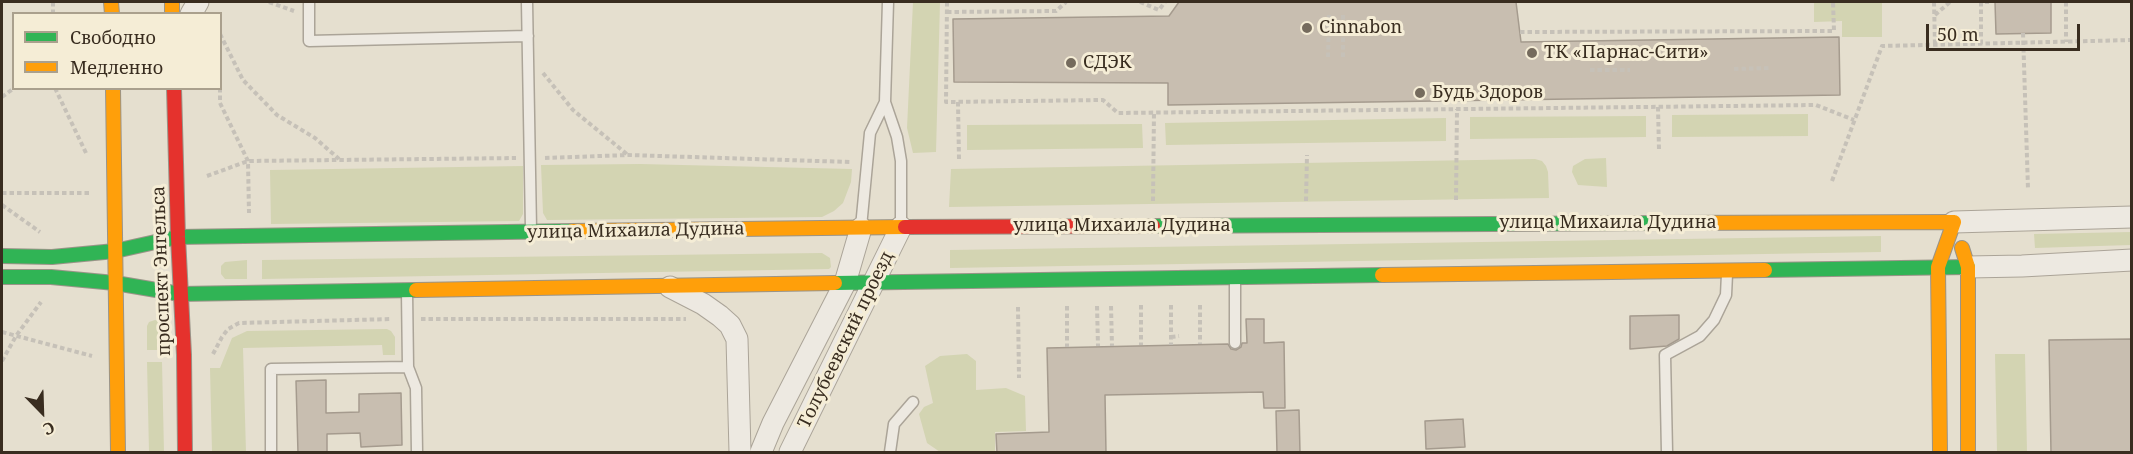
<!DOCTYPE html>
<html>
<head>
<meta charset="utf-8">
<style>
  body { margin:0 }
  #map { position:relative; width:2133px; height:454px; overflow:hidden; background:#e5dfcf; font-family:"Noto Serif",serif }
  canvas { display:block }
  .frame { position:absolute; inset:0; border:3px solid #392d20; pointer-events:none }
  .legend { position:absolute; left:12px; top:12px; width:210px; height:78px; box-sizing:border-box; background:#f5edd6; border:2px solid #aaa08d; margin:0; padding:8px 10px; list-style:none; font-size:18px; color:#392d20 }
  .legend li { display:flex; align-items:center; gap:12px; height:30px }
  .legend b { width:30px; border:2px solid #aaa08d }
  .north { position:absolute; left:12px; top:382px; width:60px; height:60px; -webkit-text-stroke:4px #f5edd6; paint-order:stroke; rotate:157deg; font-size:16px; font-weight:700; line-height:24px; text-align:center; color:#392d20 }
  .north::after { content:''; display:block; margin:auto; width:21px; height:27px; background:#392d20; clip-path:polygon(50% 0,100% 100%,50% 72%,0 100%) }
  .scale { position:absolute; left:1926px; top:24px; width:154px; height:27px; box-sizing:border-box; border:3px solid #392d20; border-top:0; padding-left:8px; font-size:18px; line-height:21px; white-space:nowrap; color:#392d20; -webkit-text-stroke:4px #f5edd6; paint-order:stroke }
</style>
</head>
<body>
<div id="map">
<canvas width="2133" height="454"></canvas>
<div class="frame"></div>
<ul class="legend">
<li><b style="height:8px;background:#30b455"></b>Свободно</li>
<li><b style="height:8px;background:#ff9f0a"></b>Медленно</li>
</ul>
<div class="north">С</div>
<div class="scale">50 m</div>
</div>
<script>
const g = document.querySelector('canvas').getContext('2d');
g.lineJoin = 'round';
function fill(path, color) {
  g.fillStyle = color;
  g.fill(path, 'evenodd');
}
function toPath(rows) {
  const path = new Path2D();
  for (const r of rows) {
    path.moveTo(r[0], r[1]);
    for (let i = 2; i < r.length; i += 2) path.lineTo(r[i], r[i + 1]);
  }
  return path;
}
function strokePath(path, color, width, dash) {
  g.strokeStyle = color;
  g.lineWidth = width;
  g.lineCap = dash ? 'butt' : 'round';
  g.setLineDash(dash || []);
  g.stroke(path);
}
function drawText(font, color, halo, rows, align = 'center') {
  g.font = font + ' "Noto Serif",serif';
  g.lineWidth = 6;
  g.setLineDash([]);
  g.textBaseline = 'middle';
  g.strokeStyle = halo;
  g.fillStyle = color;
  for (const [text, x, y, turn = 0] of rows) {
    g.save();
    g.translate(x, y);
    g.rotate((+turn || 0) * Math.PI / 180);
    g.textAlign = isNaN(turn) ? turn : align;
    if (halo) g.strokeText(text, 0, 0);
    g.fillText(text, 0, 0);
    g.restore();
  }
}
fill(toPath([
  [913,2,940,2,936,152,913,153,907,128],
  [1814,2,1882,2,1882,37,1842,37,1842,21,1814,22],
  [1808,114,1808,136,1672,137,1672,115],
  [1646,116,1646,137,1470,139,1470,117],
  [1446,118,1446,141,1166,145,1165,123],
  [1142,124,1143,148,967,150,967,125],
  [1606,158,1607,187,1578,185,1572,172,1573,166,1585,159],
  [1535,159,1542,161,1546,166,1548,172,1549,198,949,207,951,169],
  [640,164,852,169,851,182,843,203,834,211,822,217,547,220,543,213,541,165],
  [523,166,523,214,519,221,271,224,270,170],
  [2131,232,2131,245,2035,248,2034,234],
  [1881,236,1881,252,950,268,950,250],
  [822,253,830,258,831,267,829,269,262,279,262,260],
  [247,260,247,279,225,279,221,274,221,266,225,262],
  [155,320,159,321,162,325,163,350,147,350,147,326,149,322],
  [387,329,391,331,395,337,395,355,383,355,382,345,243,348,246,452,212,452,210,368,220,368,232,338,247,331],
  [967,354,976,361,976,390,1006,388,1025,396,1026,431,995,432,995,452,940,452,927,443,919,414,924,407,933,403,925,366,940,356],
  [1995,354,2025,354,2027,452,1997,452],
  [147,362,162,362,164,452,149,452]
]), '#d3d4b2');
const building = toPath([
  [1179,2,1516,2,1521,42,1839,37,1840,95,1168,105,1168,83,954,82,953,19,1169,16,1179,2],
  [1995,2,2051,2,2051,33,1996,34,1995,2],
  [1679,315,1679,339,1667,346,1630,349,1630,316,1679,315],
  [1246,319,1264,319,1264,343,1284,342,1285,408,1264,408,1263,392,1105,395,1106,453,997,453,996,434,1049,432,1047,348,1228,344,1231,349,1236,350,1241,347,1242,343,1247,343,1246,319],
  [2132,339,2132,453,2051,453,2049,340,2132,339],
  [326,380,326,413,359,412,359,394,401,393,402,445,361,447,360,433,327,434,327,453,298,453,296,381,326,380],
  [1299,410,1300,453,1277,453,1276,411,1299,410],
  [1463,419,1465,447,1426,449,1425,421,1463,419]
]);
fill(building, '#c8beb0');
strokePath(building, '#a59b8e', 1.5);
const lane = toPath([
  [309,2,309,41,528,36],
  [527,2,531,229],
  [888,2,885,102,897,137,901,161,901,224],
  [861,227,870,133,885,102],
  [1235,278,1235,343],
  [407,292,408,367,416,388,417,452],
  [271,452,271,369,408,367],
  [890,452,894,424,913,402],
  [1667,452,1665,355,1700,336,1714,320,1726,295,1727,274]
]);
const street = toPath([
  [191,14,198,2],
  [1954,222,2132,217],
  [1968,267,2022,266,2132,260],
  [670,287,703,304,720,316,730,325,737,339,740,452],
  [761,452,773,423,845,283,861,228],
  [790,452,901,227]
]);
const fast = toPath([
  [1153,226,1662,223],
  [2,256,52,257,115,251,178,237,572,231],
  [1765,270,1968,267],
  [2,277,51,277,115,283,180,294,416,290],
  [835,283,1382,275]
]);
const slow = toPath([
  [111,2,112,14],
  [172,2,172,14],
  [113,88,118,452],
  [1662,223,1954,222],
  [572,231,905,227],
  [1962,248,1968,267,1968,452],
  [1382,275,1765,270],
  [416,290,835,283],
  [1940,452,1938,267,1954,222]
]);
const jam = toPath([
  [174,88,178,237,184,355,185,452],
  [905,227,1153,226]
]);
strokePath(lane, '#aba498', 13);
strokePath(street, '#aba498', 23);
strokePath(fast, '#9a9488', 16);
strokePath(slow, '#9a9488', 16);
strokePath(jam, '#9a9488', 16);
strokePath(toPath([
  [269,2,294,11],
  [947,2,946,102,1103,100,1118,113,1816,105,1854,120],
  [1140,2,1159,10,1165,2],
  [1934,2,1935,45],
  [1981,2,1981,44],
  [1985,2,1989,2],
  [2066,2,2066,42],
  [947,12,1056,11,1066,2],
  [53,14,53,2],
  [1935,15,1950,2],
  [1520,32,1834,31,1833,2],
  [2023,33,2028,189],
  [220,34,243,80,277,115,315,138,339,159],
  [1328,57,1329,13],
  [1343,57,1343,14],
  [1734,69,1769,68],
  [1590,70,1630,70],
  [543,73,573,110,628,155],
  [55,88,86,153],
  [220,88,220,103,248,161,249,213],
  [2,97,14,88],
  [958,102,959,160],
  [1658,107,1659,150],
  [545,158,628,155,850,162],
  [207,176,248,161,516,158],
  [1832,181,1882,46,2132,40],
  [2,193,89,193],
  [1456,200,1457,109],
  [1153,201,1154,112],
  [1306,201,1307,155],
  [2,205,40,232],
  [1141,305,1141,345],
  [1171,305,1171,345],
  [1200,305,1200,344],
  [1067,306,1067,347],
  [1097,306,1098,346],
  [1111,306,1112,346],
  [1018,307,1019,378],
  [421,319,686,319],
  [2,332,92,356],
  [1171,337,1179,336],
  [213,354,222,337,228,329,239,323,392,319],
  [2,361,16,336,41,302]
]), '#c6c1b8', 4, [4.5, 3]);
strokePath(lane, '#ede9e1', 10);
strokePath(street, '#ede9e1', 21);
strokePath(fast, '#30b455', 14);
strokePath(slow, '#ff9f0a', 14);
strokePath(jam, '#e5322d', 14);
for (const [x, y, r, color] of [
  [1307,28,6,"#756b5d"],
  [1532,53,6,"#756b5d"],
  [1071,63,6,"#756b5d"],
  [1420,93,6,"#756b5d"]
]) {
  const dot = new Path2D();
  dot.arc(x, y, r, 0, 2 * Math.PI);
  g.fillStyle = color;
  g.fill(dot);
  strokePath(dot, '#f5edd6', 2);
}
drawText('18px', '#392d20', '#f5edd6', [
  ["Cinnabon",1319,28],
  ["ТК «Парнас-Сити»",1544,53],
  ["СДЭК",1083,63],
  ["Будь Здоров",1432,93]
], 'left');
drawText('18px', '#392d20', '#f5edd6', [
  ["улица Михаила Дудина",1608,223],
  ["улица Михаила Дудина",1122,226],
  ["улица Михаила Дудина",636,231,-1],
  ["проспект Энгельса",162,271,-92],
  ["Толубеевский проезд",846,340,-64]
]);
</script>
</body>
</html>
